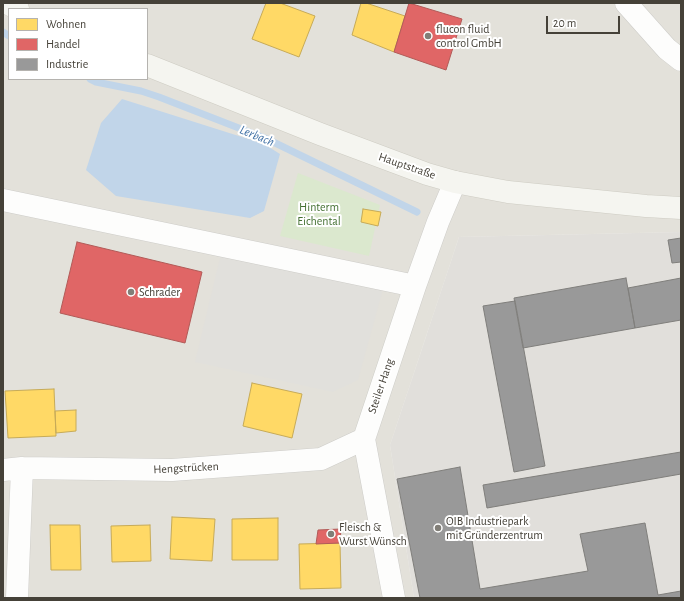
<!DOCTYPE html>
<html>
<head>
<meta charset="utf-8">
<style>
  body { margin:0 }
  #map { position:relative; width:684px; height:601px; overflow:hidden; background:#f0efeb; font-family:"Alegreya Sans",sans-serif }
  canvas { display:block }
  .frame { position:absolute; inset:0; border:4px solid #454138; pointer-events:none }
  .legend { position:absolute; left:8px; top:8px; width:140px; height:72px; box-sizing:border-box; background:#fff; border:1px solid #b5b3af; margin:0; padding:5px 7px; list-style:none; font-size:12px; color:#454138 }
  .legend li { display:flex; align-items:center; gap:8px; height:20px }
  .legend b { width:20px; border:1px solid #b5b3af }
  .scale { position:absolute; left:546px; top:16px; width:74px; height:18px; box-sizing:border-box; border:2px solid #454138; border-top:0; padding-left:5px; font-size:12px; line-height:14px; white-space:nowrap; color:#454138; -webkit-text-stroke:3px #fff; paint-order:stroke }
</style>
</head>
<body>
<div id="map">
<canvas width="684" height="601"></canvas>
<div class="frame"></div>
<ul class="legend">
<li><b style="height:11px;background:#ffd966"></b>Wohnen</li>
<li><b style="height:11px;background:#e06666"></b>Handel</li>
<li><b style="height:11px;background:#999"></b>Industrie</li>
</ul>
<div class="scale">20 m</div>
</div>
<script>
const g = document.querySelector('canvas').getContext('2d');
g.lineJoin = 'round';
function fill(path, color) {
  g.fillStyle = color;
  g.fill(path, 'evenodd');
}
function toPath(rows) {
  const path = new Path2D();
  for (const r of rows) {
    path.moveTo(r[0], r[1]);
    for (let i = 2; i < r.length; i += 2) path.lineTo(r[i], r[i + 1]);
  }
  return path;
}
function strokePath(path, color, width, dash) {
  g.strokeStyle = color;
  g.lineWidth = width;
  g.lineCap = dash ? 'butt' : 'round';
  g.setLineDash(dash || []);
  g.stroke(path);
}
function drawText(font, color, halo, rows, align = 'center') {
  g.font = font + ' "Alegreya Sans",sans-serif';
  g.lineWidth = 4;
  g.setLineDash([]);
  g.textBaseline = 'middle';
  g.strokeStyle = halo;
  g.fillStyle = color;
  for (const [text, x, y, turn = 0] of rows) {
    g.save();
    g.translate(x, y);
    g.rotate((+turn || 0) * Math.PI / 180);
    g.textAlign = isNaN(turn) ? turn : align;
    if (halo) g.strokeText(text, 0, 0);
    g.fillText(text, 0, 0);
    g.restore();
  }
}
fill(toPath([
  [3,3,681,3,681,232,459,237,390,445,414,598,3,598],
  [9,9,147,9,147,79,9,79]
]), '#e3e1da');
fill(toPath([
  [681,232,681,598,414,598,390,445,459,237]
]), '#e1dfdb');
fill(toPath([
  [298,173,380,205,369,256,280,236]
]), '#dbe8ce');
fill(toPath([
  [221,254,383,289,358,380,333,392,195,362]
]), '#e1e0dc');
fill(toPath([
  [122,99,264,144,280,154,264,211,250,218,116,196,86,170,101,123]
]), '#c1d5e9');
const homes = toPath([
  [266,3,280,3,315,16,299,57,252,39,266,3],
  [361,3,366,3,405,16,394,52,352,35,361,3],
  [363,209,381,212,378,226,361,222,363,209],
  [252,383,302,394,292,438,243,426,252,383],
  [54,389,56,436,8,438,5,391,54,389],
  [76,410,76,431,56,433,55,411,76,410],
  [172,517,215,519,212,561,170,559,172,517],
  [278,518,278,560,232,560,232,519,278,518],
  [50,525,80,525,81,570,51,570,50,525],
  [150,525,151,561,112,562,111,526,150,525],
  [340,543,341,588,300,589,299,544,340,543]
]);
fill(homes, '#ffd966');
strokePath(homes, '#c7ab58', 1);
const shops = toPath([
  [409,3,462,19,446,70,394,52,409,3],
  [77,242,202,272,185,343,60,313,77,242],
  [341,529,340,543,316,544,318,530,341,529]
]);
fill(shops, '#e06666');
strokePath(shops, '#b25b58', 1);
const industry = toPath([
  [681,238,681,262,672,263,668,240,681,238],
  [626,278,635,328,523,348,514,298,626,278],
  [681,278,681,320,635,328,628,288,681,278],
  [515,301,545,466,514,472,483,306,515,301],
  [681,452,681,474,487,508,483,485,681,452],
  [460,467,480,589,588,571,580,534,645,523,658,595,681,591,681,598,420,598,397,479,460,467]
]);
fill(industry, '#999');
strokePath(industry, '#807f7c', 1);
strokePath(toPath([
  [3,32,9,36],
  [90,79,96,82,141,91,159,97,267,139,417,212]
]), '#c1d5e9', 7);
const street = toPath([
  [626,3,667,49,681,60],
  [3,200,415,286],
  [3,470,22,468,172,470,321,459,364,439],
  [17,598,22,468],
  [394,598,364,439,415,286,438,222,455,182]
]);
const secondary = toPath([
  [7,3,18,9],
  [147,65,320,134,427,174,455,182,508,192,646,206,681,208]
]);
strokePath(street, '#cecdc9', 23);
strokePath(secondary, '#ceccc3', 23);
strokePath(street, '#fdfdfc', 22);
strokePath(secondary, '#f5f5f0', 22);
for (const [x, y, r, color] of [
  [428,36,4,"#817e77"],
  [131,292,4,"#817e77"],
  [438,528,4,"#817e77"],
  [331,534,4,"#817e77"]
]) {
  const dot = new Path2D();
  dot.arc(x, y, r, 0, 2 * Math.PI);
  g.fillStyle = color;
  g.fill(dot);
  strokePath(dot, '#fff', 1.5);
}
drawText('12px', '#454138', '#fff', [
  ["flucon fluid",436,29],
  ["control GmbH",436,43],
  ["Schrader",139,292],
  ["OIB Industriepark",446,521],
  ["mit Gründerzentrum",446,535],
  ["Fleisch &",339,527],
  ["Wurst Wünsch",339,541]
], 'left');
drawText('12px', '#454138', '#fff', [
  ["Hauptstraße",407,166,19],
  ["Steiler Hang",381,386,-71],
  ["Hengstrücken",186,468,-3]
]);
drawText('12px', '#447032', '#fff', [
  ["Hinterm",319,207],
  ["Eichental",319,221]
]);
drawText('italic 13px', '#3e6fa4', '#fff', [
  ["Lerbach",257,136,22]
]);
</script>
</body>
</html>
